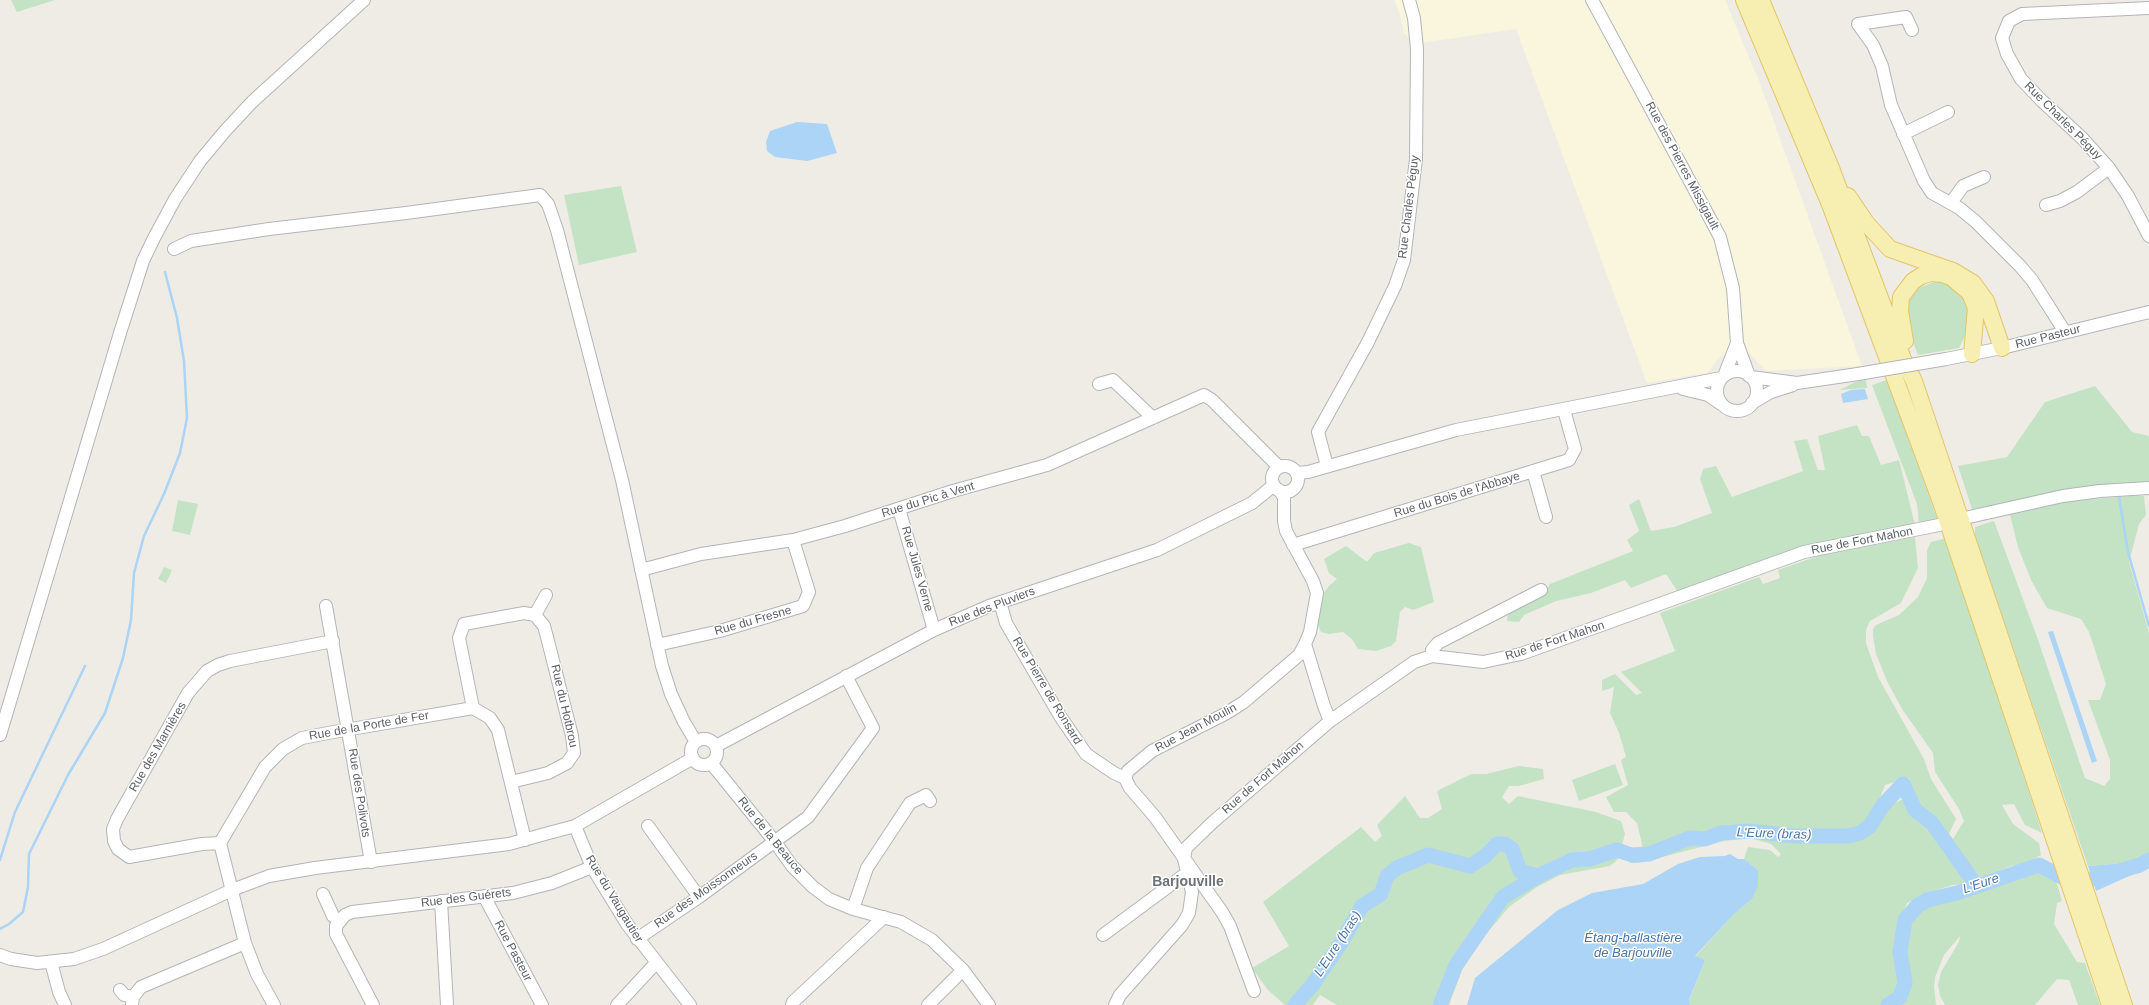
<!DOCTYPE html>
<html>
<head>
<meta charset="utf-8">
<style>
  body { margin:0 }
  canvas { display:block; background:#eeece5 }
</style>
</head>
<body>
<canvas width="2149" height="1005"></canvas>
<script>
const g = document.querySelector('canvas').getContext('2d');
g.lineJoin = 'round';
function fill(path, color) {
  g.fillStyle = color;
  g.fill(path, 'evenodd');
}
function toPath(rows) {
  const path = new Path2D();
  for (const r of rows) {
    if (r.length === 3) {
      path.moveTo(r[0] + r[2], r[1]);
      path.arc(r[0], r[1], r[2], 0, 2 * Math.PI);
      continue;
    }
    path.moveTo(r[0], r[1]);
    for (let i = 2; i < r.length; i += 2) path.lineTo(r[i], r[i + 1]);
  }
  return path;
}
function strokePath(path, color, width, dash) {
  g.strokeStyle = color;
  g.lineWidth = width;
  g.lineCap = dash ? 'butt' : 'round';
  g.setLineDash(dash || []);
  g.stroke(path);
}
function drawText(font, color, halo, rows, align = 'center') {
  g.font = font + ' Helvetica,sans-serif';
  g.lineWidth = 3;
  g.setLineDash([]);
  g.textBaseline = 'middle';
  g.strokeStyle = halo;
  g.fillStyle = color;
  for (const [text, x, y, turn = 0] of rows) {
    g.save();
    g.translate(x, y);
    g.rotate((+turn || 0) * Math.PI / 180);
    g.textAlign = isNaN(turn) ? turn : align;
    if (halo) g.strokeText(text, 0, 0);
    g.fillText(text, 0, 0);
    g.restore();
  }
}
fill(toPath([
  [1394,0,1725,0,1761,86,1862,366,1766,371,1749,353,1721,356,1707,373,1647,383,1516,29,1414,44,1404,33,1399,11]
]), '#faf5dd');
fill(toPath([
  [11,0,55,0,17,12],
  [621,186,637,252,579,265,564,195],
  [1934,282,1947,282,1966,299,1971,324,1959,348,1918,355,1906,324,1909,301,1918,288],
  [1866,380,1867,388,1840,390,1855,382],
  [1887,380,1938,521,1919,524,1917,504,1872,385],
  [2095,386,2132,432,2149,436,2149,484,2081,489,1972,509,1958,466,2007,457,2045,402],
  [1857,425,1862,436,1869,436,1881,465,1899,460,1916,529,1798,548,1678,592,1666,574,1631,588,1625,580,1591,593,1556,601,1524,615,1519,622,1507,621,1508,611,1544,594,1550,584,1633,551,1627,540,1639,531,1629,505,1639,499,1651,531,1674,527,1712,513,1700,479,1703,469,1716,466,1732,497,1803,471,1794,441,1807,439,1818,470,1825,470,1818,436],
  [2128,496,2144,496,2146,515,2139,524,2129,562,2149,633,2149,855,2139,862,2088,866,1975,537,1975,527,1994,521,2037,637,2085,778,2104,786,2110,779,2110,760,2088,700,2100,700,2106,684,2089,632,2081,619,2047,608,2031,580,2018,547,2010,515,2049,503],
  [178,500,198,504,190,535,172,531],
  [1915,537,1918,568,1901,603,1870,621,1866,630,1866,643,1878,677,1924,759,1931,779,1956,819,1949,834,1953,839,1964,821,1959,809,1935,772,1933,753,1902,709,1887,681,1876,654,1873,636,1873,629,1876,625,1899,615,1918,597,1927,578,1927,550,1931,542,1947,538,2042,833,2025,825,2014,804,2002,805,2013,824,2039,843,2041,855,2025,864,2011,866,1966,884,1953,885,1927,893,1907,903,1898,926,1895,946,1901,982,1897,993,1881,1005,1690,1005,1689,1001,1705,960,1695,957,1734,914,1752,899,1758,870,1744,859,1748,847,1770,850,1778,857,1781,854,1771,844,1750,838,1724,841,1639,863,1630,863,1626,859,1642,848,1642,844,1637,823,1626,812,1614,812,1606,797,1628,785,1621,760,1626,757,1619,733,1610,713,1614,687,1602,691,1602,680,1615,674,1636,695,1642,693,1621,672,1675,651,1660,613,1759,577,1763,584,1780,578,1778,570,1821,555],
  [1909,778,1911,802,1901,800,1887,807,1858,842,1872,818,1885,785],
  [1409,543,1421,547,1434,602,1413,610,1405,607,1400,612,1396,641,1391,646,1376,651,1358,649,1352,639,1343,632,1328,634,1321,632,1317,623,1321,597,1329,586,1337,579,1329,573,1324,559,1346,546,1367,562,1374,553],
  [164,567,172,570,166,583,158,579],
  [1615,764,1623,785,1579,801,1572,780],
  [1519,766,1543,769,1544,779,1519,786,1509,786,1502,797,1509,804,1518,796,1596,812,1621,821,1625,834,1622,845,1609,849,1623,855,1610,866,1560,875,1537,887,1509,907,1486,934,1462,970,1449,1005,1337,1005,1320,995,1313,1005,1285,1005,1268,990,1252,968,1289,946,1263,902,1361,827,1375,842,1382,836,1377,825,1405,796,1420,818,1428,818,1442,809,1437,791,1471,774,1486,774],
  [1338,934,1341,938,1350,938,1342,954,1330,951],
  [2039,869,2053,876,2058,887,2062,901,2057,903,2054,924,2077,962,2085,963,2100,1005,2078,1005,2069,980,2057,979,2035,1005,1945,1005,1940,996,1938,985,1941,972,1959,942,1960,936,1944,955,1935,977,1934,987,1936,1005,1901,1005,1907,993,1911,976,1903,942,1908,927,1916,910,1931,903,1950,901,1958,898,1963,892,1994,881]
]), '#c4e3c5');
fill(toPath([
  [797,122,827,124,837,153,807,161,775,157,767,151,766,142,770,131],
  [1865,389,1868,399,1843,403,1841,394,1851,390],
  [2053,631,2097,761,2092,763,2048,632],
  [1730,854,1738,859,1744,859,1758,870,1758,886,1752,899,1734,914,1695,956,1705,960,1689,1000,1690,1005,1467,1005,1475,978,1558,910,1592,893,1643,884,1678,864,1700,857,1725,856],
  [2149,854,2149,867,2096,891,2088,866,2139,862]
]), '#acd4f6');
strokePath(toPath([
  [2121,495,2119,497,2128,552,2149,626],
  [0,860,15,812,85,666],
  [0,929,9,924,23,912,28,887,29,854,68,775,105,713,123,658,131,620,134,573,144,536,164,494,180,453,187,418,184,361,177,318,165,272]
]), '#acd4f6', 2.5);
strokePath(toPath([
  [1295,1005,1313,984,1341,943,1362,906,1381,894,1387,876,1397,868,1428,855,1470,866,1484,857,1497,844,1505,844,1512,849,1520,871,1538,876,1572,860,1589,859,1617,850,1632,855,1649,854,1690,838,1705,839,1721,833,1749,831,1794,836,1849,836,1860,833,1870,826,1883,805,1903,784,1915,810,1932,823,1976,885],
  [1440,1005,1456,965,1503,897,1538,876],
  [1888,1005,1900,997,1905,983,1900,952,1905,920,1917,906,1927,900,1957,893,2039,865,2075,884,2140,865,2149,860]
]), '#acd4f6', 15);
const minor = toPath([
  [1592,0,1720,237,1733,288,1737,343,1749,376],
  [2149,8,2022,14,2009,21,2002,38,2007,54,2021,79,2042,101,2082,138,2109,168,2128,196,2149,236],
  [1912,30,1906,17,1858,24,1873,45,1882,66,1891,105,1924,181,1932,193,1959,208,1975,221,2020,266,2032,280,2065,332],
  [1903,134,1948,112],
  [1951,203,1963,186,1984,177],
  [2046,205,2060,201,2077,192,2109,168],
  [174,249,191,241,269,229,406,213,540,195,548,204,557,230,622,480,662,666,671,694,684,722,696,742],
  [1946,359,2002,348,2149,312],
  [1737,391,20],
  [1724,376,1737,343],
  [1751,377,1797,383,1858,374],
  [1099,384,1113,380,1153,418],
  [1683,389,1708,395,1721,404],
  [1752,403,1771,392,1793,385],
  [1327,466,1318,432,1368,342,1395,286,1404,260,1416,159,1417,49,1414,18,1409,0],
  [1285,479,13],
  [1533,471,1546,517],
  [1297,473,1308,472,1456,430,1721,378],
  [899,509,934,630],
  [1969,517,2063,496,2100,491,2149,488],
  [1293,545,1569,460,1575,449,1564,410],
  [641,570,701,554,793,540,845,526,953,491,1047,465,1204,395,1212,400,1279,467],
  [1000,602,1006,623,1060,716,1086,754,1114,773,1125,778,1130,788,1155,817,1222,912,1230,926,1254,991],
  [326,606,371,862],
  [535,615,546,595],
  [1305,644,1324,706,1330,721],
  [657,645,720,631,803,606,809,592,793,540],
  [1432,656,1432,650,1438,643,1541,590],
  [473,708,459,638,464,624,524,613,535,615,544,626,547,637,572,736,574,753,567,763,548,773,511,782],
  [0,735,120,333,143,261,154,238,175,199,200,161,225,131,252,102,364,0],
  [704,752,13],
  [716,746,934,630,989,606,1157,550,1252,503,1274,485],
  [711,763,775,842,792,866,813,887,829,899,853,909,901,922,932,940,963,970,989,1005],
  [1125,778,1128,771,1152,751,1225,714,1244,702,1299,655,1305,644,1310,632,1317,593,1313,581,1286,531,1284,521,1284,497,1279,490],
  [575,826,592,867,627,924,690,1005],
  [648,826,699,897],
  [220,843,202,844,129,857,118,849,114,841,113,829,117,819,188,693,207,671,218,665,230,661,333,641],
  [323,894,333,916,339,921],
  [484,896,542,1005],
  [441,901,447,1005],
  [853,909,867,868,910,803,926,795,930,801],
  [1103,935,1188,872],
  [637,939,699,897,808,817,873,728,846,676],
  [0,955,11,959,37,963,74,959,103,949,232,890,269,876,315,868,509,844,545,834,575,826,693,758],
  [51,962,59,992,65,1005],
  [120,990,124,995,133,997],
  [132,1005,133,997,141,987,245,943],
  [274,1005,257,974,245,943,220,843,265,767,283,749,302,738,328,733,473,708,490,718,498,730,525,840],
  [373,1005,336,934,336,926,345,915,352,912,513,893,552,883,592,867],
  [617,1005,656,963],
  [792,1005,793,1002,884,917],
  [928,1005,963,970],
  [1115,1005,1120,995,1182,925,1189,913,1192,892,1184,859,1186,848,1213,822,1330,721,1414,662,1432,656,1483,662,1521,654,1804,552,1939,525]
]);
const major = toPath([
  [1744,0,1831,207,1941,502,2110,1005],
  [1761,0,1831,168,1903,359,1914,381,2124,1005],
  [1848,196,1867,224,1890,249,1953,271,1973,283,1986,301,2002,348],
  [1905,341,1900,311,1901,297,1913,281,1921,276,1931,273,1942,274,1951,277,1970,293,1976,308,1972,354]
]);
strokePath(minor, '#b2b5b9', 14);
strokePath(major, '#e3c569', 18);
strokePath(minor, '#fff', 12);
strokePath(major, '#f7eeb1', 16);
const minorBridge = toPath([
  [1858,374,1946,359]
]);
strokePath(minorBridge, '#b2b5b9', 14, []);
strokePath(minorBridge, '#fff', 12);
drawText('12px', '#5d6064', '#fff', [
  ["Rue Charles Péguy",2063,121,45],
  ["Rue des Pierres Missigault",1682,166,62],
  ["Rue Charles Péguy",1409,207,-83],
  ["Rue Pasteur",2048,337,-14],
  ["Rue du Bois de l'Abbaye",1457,495,-17],
  ["Rue du Pic à Vent",928,500,-17],
  ["Rue de Fort Mahon",1862,541,-11],
  ["Rue Jules Verne",917,569,74],
  ["Rue des Pluviers",992,607,-21],
  ["Rue du Fresne",753,621,-16],
  ["Rue de Fort Mahon",1555,641,-18],
  ["Rue Pierre de Ronsard",1047,691,59],
  ["Rue du Hotbrou",564,706,77],
  ["Rue de la Porte de Fer",369,726,-10],
  ["Rue Jean Moulin",1196,728,-28],
  ["Rue des Marnières",158,747,-60],
  ["Rue de Fort Mahon",1263,778,-41],
  ["Rue des Polivots",359,793,81],
  ["Rue de la Beauce",770,836,51],
  ["Rue des Moissonneurs",706,890,-35],
  ["Rue des Guérets",466,898,-7],
  ["Rue du Vaugautier",614,899,59],
  ["Rue Pasteur",513,951,62]
]);
drawText('italic 13px', '#4b75a6', '#fff', [
  ["L'Eure (bras)",1774,834,2],
  ["L'Eure",1981,884,-19],
  ["Étang-ballastière",1633,938],
  ["de Barjouville",1633,953],
  ["L'Eure (bras)",1338,944,-57]
]);
drawText('bold 14px', '#6e7276', '#fff', [
  ["Barjouville",1188,882]
]);
</script>
</body>
</html>
